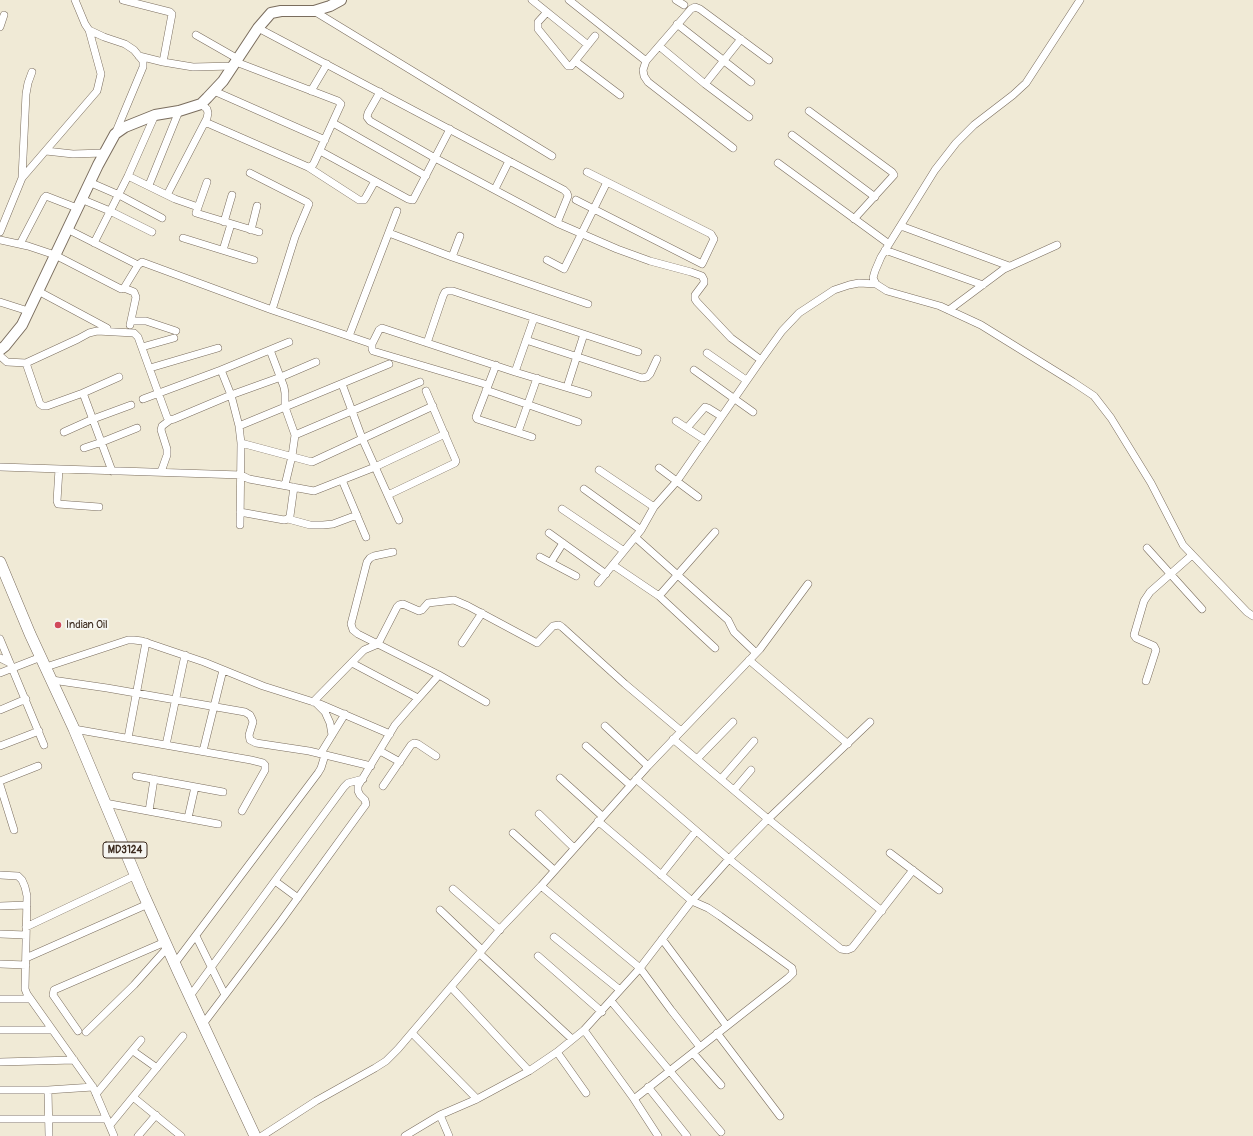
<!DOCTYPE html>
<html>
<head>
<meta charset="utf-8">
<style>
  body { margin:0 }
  canvas { display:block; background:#f0ead6 }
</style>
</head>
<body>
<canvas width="1253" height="1136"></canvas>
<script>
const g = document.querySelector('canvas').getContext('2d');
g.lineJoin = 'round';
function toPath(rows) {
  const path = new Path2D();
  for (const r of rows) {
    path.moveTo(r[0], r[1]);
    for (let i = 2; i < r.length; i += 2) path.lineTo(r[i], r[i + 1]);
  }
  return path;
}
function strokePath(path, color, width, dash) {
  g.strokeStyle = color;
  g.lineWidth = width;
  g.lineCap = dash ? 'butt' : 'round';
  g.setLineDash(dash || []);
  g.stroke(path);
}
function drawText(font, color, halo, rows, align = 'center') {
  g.font = font + ' Pangolin,sans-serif';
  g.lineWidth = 4;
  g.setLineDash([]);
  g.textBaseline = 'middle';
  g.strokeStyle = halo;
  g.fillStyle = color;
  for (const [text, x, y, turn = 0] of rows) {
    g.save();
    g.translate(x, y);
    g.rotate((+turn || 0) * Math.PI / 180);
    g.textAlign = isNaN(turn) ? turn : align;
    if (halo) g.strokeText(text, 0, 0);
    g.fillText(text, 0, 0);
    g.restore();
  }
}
const minor = toPath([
  [75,0,85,24,89,30,104,37,125,44,134,50,143,61,143,67,115,134],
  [123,0,170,12,172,14,163,62],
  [532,0,588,45],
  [569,0,646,61],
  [676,0,684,5],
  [1080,0,1026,83,1013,95,974,125,956,143,935,170,881,257,875,271,873,278,876,284,887,291,940,306,981,325,1073,382,1094,396,1111,418,1151,483,1183,545,1247,612,1253,616],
  [314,11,552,156],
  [547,12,538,22,538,29,568,66,571,66,595,36],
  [677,24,751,82],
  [0,27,4,15],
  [258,28,564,190,567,193,568,196,557,223],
  [196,35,238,59],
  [659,46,705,84,749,117],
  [139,56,163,62,193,67,233,66],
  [575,61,620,95],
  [705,84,741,39],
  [214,91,325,140],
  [311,91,327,64],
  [380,92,368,113,367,117,370,121,435,158,557,223,617,249,650,261,691,272,702,276,704,280,704,283,695,295,695,299,697,302,731,338,761,360],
  [809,111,892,172,894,175,854,219],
  [205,122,308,167,312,166,314,163,341,104,338,101,236,62],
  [333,123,426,176],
  [792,135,875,197],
  [733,148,648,82,644,76,643,70,646,61,691,9,695,7,700,9,769,60],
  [46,151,73,154,104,153],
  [320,151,408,199,413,200,450,129],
  [778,163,889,244],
  [308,167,359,200,364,200,366,197,375,181],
  [250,173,307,202,309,204,295,237,272,310],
  [128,176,175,199,198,207],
  [22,178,26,94,28,83,32,72],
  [89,182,119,195,162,218],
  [207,182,196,213,259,232],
  [149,185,179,111],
  [495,189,509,161],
  [167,195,207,118,208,113,207,109,201,104],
  [81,199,110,211,152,232],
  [576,200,702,264,713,241,714,239,711,234,587,172],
  [224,222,232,195],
  [901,226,1009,266],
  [67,229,138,265],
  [251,230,257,206],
  [0,232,22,178,97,91,101,74,89,30],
  [389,233,452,257,588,304],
  [183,238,254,260],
  [0,240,28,246,55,255,121,289,124,288,138,265,142,262,272,310,372,344],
  [94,243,128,176,155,115],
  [20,244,44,198,46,196,77,208],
  [223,250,231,224],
  [885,250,983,285],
  [452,257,460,236],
  [547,260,564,269,607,182],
  [124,288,134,292,136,297,130,325],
  [38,291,107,328],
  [0,302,28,311],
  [949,310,1004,269,1057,245],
  [131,321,146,321,176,331],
  [349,336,397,211],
  [526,340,642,378,647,377,650,374,657,359],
  [427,343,443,296,445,292,448,291,453,291,638,352],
  [142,347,174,338],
  [270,350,284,387,285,393,285,407,295,435],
  [707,353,746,380],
  [0,356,7,362,26,363,78,339,89,333,97,331,134,333,138,337,167,417,170,420,174,419,231,395,281,377,316,362],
  [26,363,40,404,43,406,47,406,83,393,119,377],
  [496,365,476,417,477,419,532,437],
  [150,368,218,348],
  [221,370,231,395,239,426,241,443,240,525],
  [694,370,753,412],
  [515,372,534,318],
  [342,384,362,438,399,520],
  [488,385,373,351,372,349,372,344,379,330,382,328,515,372,588,394],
  [567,387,584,334],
  [486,390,578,422],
  [83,393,112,471],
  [143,399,221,370,289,342],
  [676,421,705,440],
  [239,426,389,364],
  [687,428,705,407,708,408,721,416],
  [64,432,93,419,131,405],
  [518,432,537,378],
  [241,443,312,462,433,406],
  [84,448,102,442,137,428],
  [0,467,241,475,249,479,314,491,375,467,445,434],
  [659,468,698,497],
  [59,469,57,501,58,504,99,507],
  [599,470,654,507],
  [161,472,167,455,167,449,161,430,162,426,170,420],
  [342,480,366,537],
  [285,485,292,456,295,435,420,382],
  [584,489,641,530],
  [388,495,455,463,456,461,426,391],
  [562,509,624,551],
  [240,512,284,520,288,519,290,516,294,487],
  [288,519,310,525,323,525,333,524,357,515],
  [549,533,606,574],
  [635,537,728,620,734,632,756,653],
  [1147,548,1202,609],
  [393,552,374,556,370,558,367,562,351,624,353,630,358,634,439,675,486,702],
  [540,557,576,576],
  [551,562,563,543],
  [613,565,659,596,715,648],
  [598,583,641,530,654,507,677,481,761,360,782,331,799,313,834,290,849,285,859,283,876,284],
  [659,596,715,532],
  [0,639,44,745],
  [462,643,482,613],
  [0,658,10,663],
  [749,660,848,744],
  [352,663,418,698],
  [46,667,128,640,134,640,142,641,204,662,263,686,320,704,390,734],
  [0,673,41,657],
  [52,680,107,688,245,712,250,715,252,719,253,722,249,735,250,740,256,743,309,751,371,766],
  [1146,681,1156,650,1154,646,1136,638,1134,635,1144,601,1150,592,1192,555],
  [313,702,364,650,378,644,397,607,399,605,403,604,419,611,422,610,428,603,454,600,468,606,537,643,553,626,559,625,562,627,625,684,681,731],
  [317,704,325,712,330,723,332,735],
  [0,710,26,699],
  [605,726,648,766],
  [74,729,251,760,263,763,265,765,265,770,242,811],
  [128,738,146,642],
  [673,739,768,819,882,911],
  [166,745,185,655],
  [0,746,39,731],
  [586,746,630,785],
  [203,751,223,670],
  [380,751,400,762],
  [321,753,345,714],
  [697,759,733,722],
  [136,776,223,792],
  [560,778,602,816],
  [636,779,729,859,841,949,847,950,852,948,856,943,913,870],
  [721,779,754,741],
  [0,781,38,766],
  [0,785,14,830],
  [383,786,411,745,414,743,418,744,436,756],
  [734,790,751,770],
  [105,803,218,824],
  [149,811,154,779],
  [539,814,574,848],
  [188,818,195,787],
  [598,821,692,901,708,908,720,916,792,968,793,973,788,978,634,1099],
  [513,833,554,870],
  [890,853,939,890],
  [0,875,18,876,22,880,25,887,27,896,25,989,27,994,93,1087,114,1136],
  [661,875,696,831],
  [275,881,298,898],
  [541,886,640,968,671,1010,700,1047],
  [453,889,500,930],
  [0,906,27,905],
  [440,910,482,950],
  [26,927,136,875],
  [0,934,26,935],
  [196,936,225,995],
  [554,937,620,990],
  [662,939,726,1025],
  [480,954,572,1039],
  [538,956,602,1012],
  [26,958,148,904],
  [175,963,318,773,321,768,325,755],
  [0,964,26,965],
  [451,987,529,1071],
  [190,996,344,787,348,783,363,779],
  [0,999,30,999],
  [611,1001,721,1132],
  [203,1024,281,921,364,807,366,804,365,800,360,795,358,791,358,786,395,725,408,710,439,675],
  [0,1030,52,1030],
  [584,1030,634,1099,658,1136],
  [78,1031,53,995,54,990,165,942],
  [86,1032,134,985,168,947],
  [412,1033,477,1099],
  [717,1033,780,1116],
  [133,1051,157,1068],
  [557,1052,586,1093],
  [693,1053,721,1085],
  [0,1062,74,1060],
  [648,1087,687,1136],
  [0,1090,48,1090,93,1087],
  [48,1090,49,1136],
  [96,1094,141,1040],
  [133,1097,181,1136],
  [440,1115,449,1136],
  [0,1119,107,1119],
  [110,1125,183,1036],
  [138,1136,156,1115],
  [262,1136,316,1101,375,1068,386,1061,398,1049,501,928,541,886,648,766,760,649,808,584],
  [405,1136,440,1115,477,1099,529,1071,557,1052,584,1030,640,968,690,903,729,859,766,821,870,722]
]);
const secondary = toPath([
  [0,350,5,346,22,325,98,165,115,134,125,127,155,115,179,111,201,104,207,98,223,81,258,28,271,13,281,11,314,11,330,6,341,0]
]);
const primary = toPath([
  [0,562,30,634,74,729,142,891,178,971,255,1136]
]);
strokePath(minor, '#7a6d5e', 8);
strokePath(secondary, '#7a6d5e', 12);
strokePath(primary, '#7a6d5e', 12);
strokePath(minor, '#fff', 7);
strokePath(secondary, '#fff', 10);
strokePath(primary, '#fff', 11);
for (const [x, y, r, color] of [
  [58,625,4,"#d1495b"]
]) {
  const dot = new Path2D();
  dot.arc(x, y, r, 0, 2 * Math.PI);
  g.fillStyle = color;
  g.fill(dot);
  strokePath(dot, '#f6f6f2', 1.5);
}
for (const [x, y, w] of [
  [125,850,44]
]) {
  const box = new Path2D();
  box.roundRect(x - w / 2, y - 8, w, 16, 3);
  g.fillStyle = '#f6f6f2';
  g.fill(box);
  strokePath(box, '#3b2a1e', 1);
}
drawText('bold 10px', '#3b2a1e', null, [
  ["MD3124",125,850]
]);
drawText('11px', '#3b2a1e', '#f6f6f2', [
  ["Indian Oil",66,625]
], 'left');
</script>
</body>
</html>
